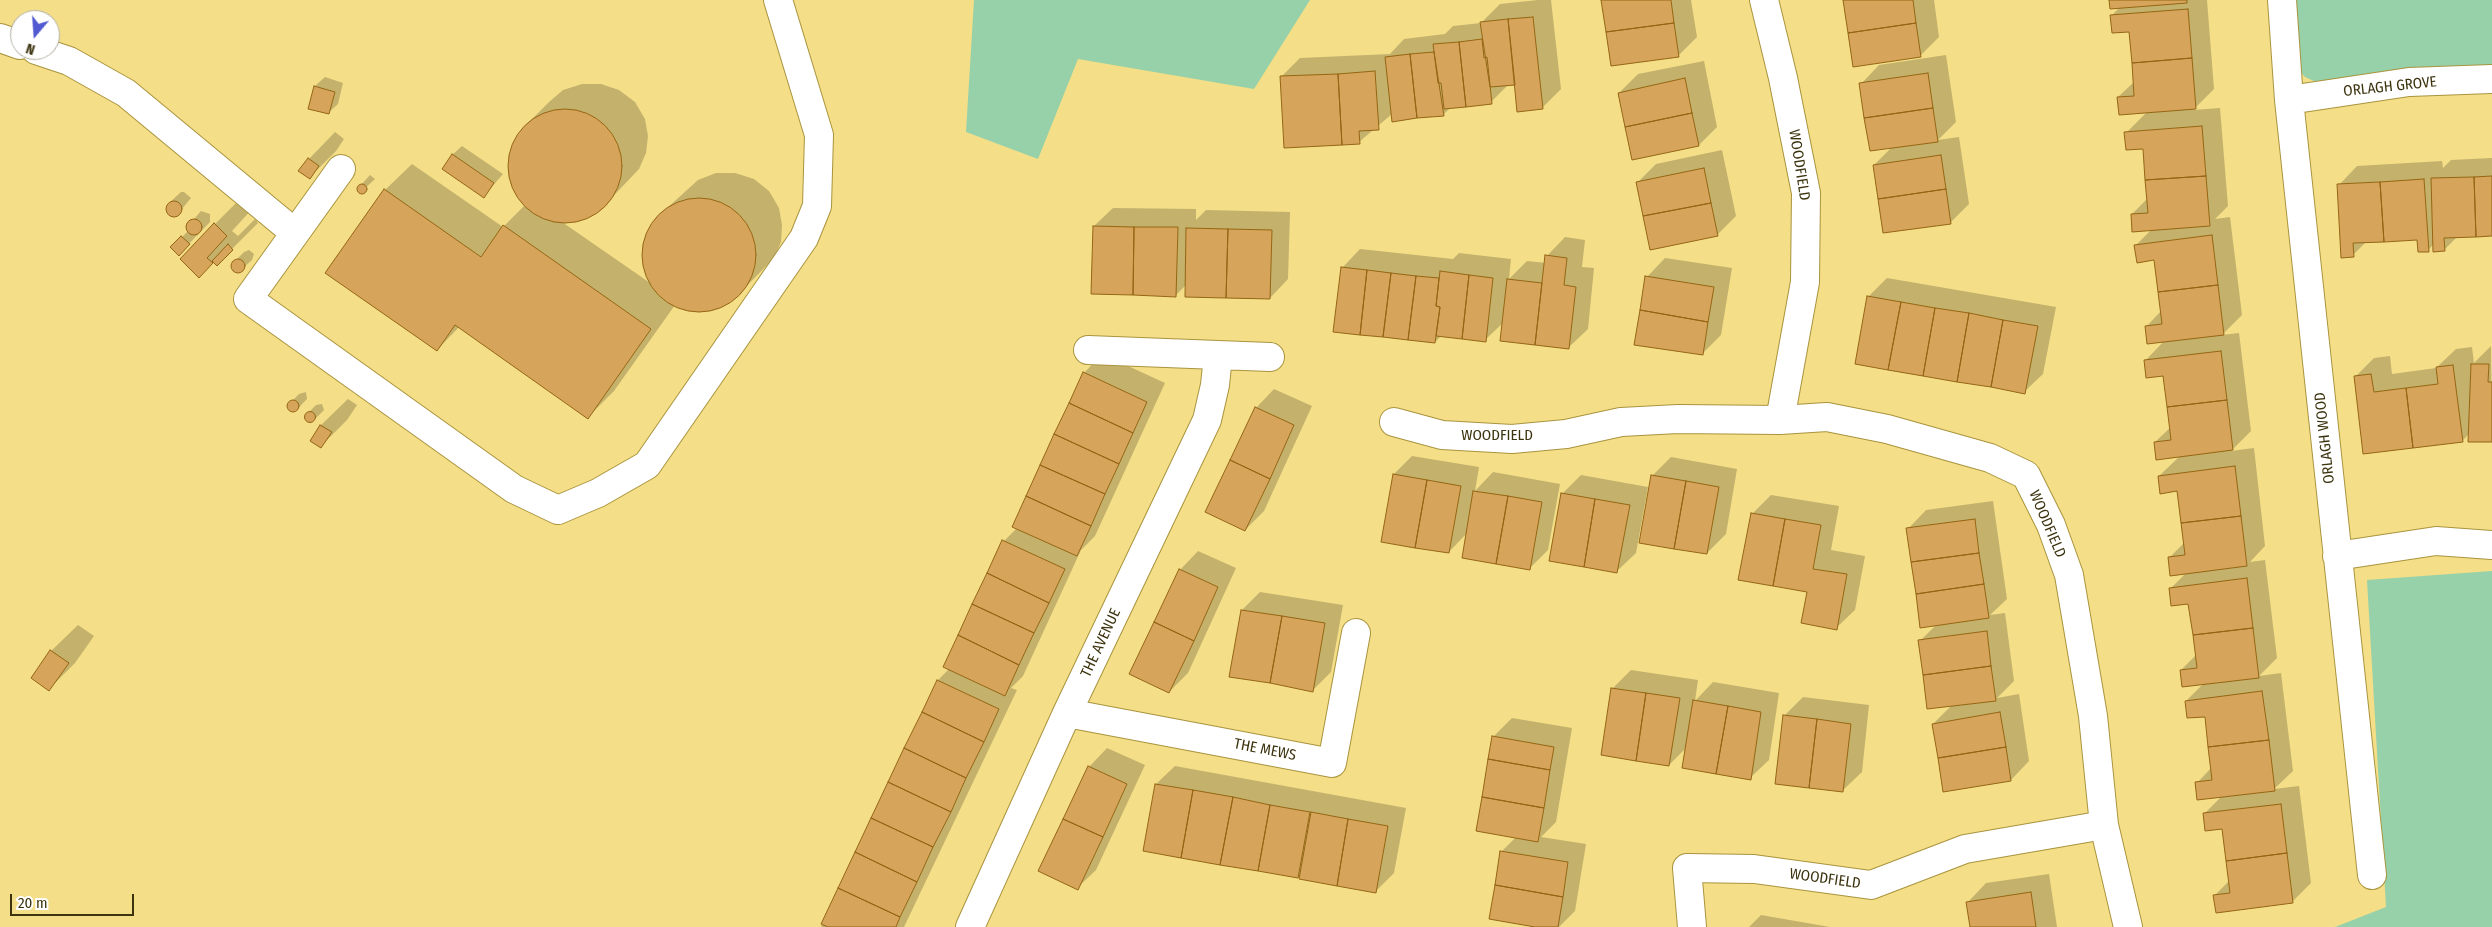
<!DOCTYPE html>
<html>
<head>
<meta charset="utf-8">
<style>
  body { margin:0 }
  #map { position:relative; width:2492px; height:927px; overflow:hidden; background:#f4de88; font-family:"Fira Sans Condensed",sans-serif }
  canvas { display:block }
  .north { position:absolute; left:10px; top:10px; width:50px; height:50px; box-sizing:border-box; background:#fff; border:1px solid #b1ad9f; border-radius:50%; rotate:198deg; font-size:14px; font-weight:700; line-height:20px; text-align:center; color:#3c330f }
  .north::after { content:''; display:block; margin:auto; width:18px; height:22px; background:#515ad0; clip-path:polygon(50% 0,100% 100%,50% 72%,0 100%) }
  .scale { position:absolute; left:10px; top:894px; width:124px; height:22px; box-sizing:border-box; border:2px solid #3c330f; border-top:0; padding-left:6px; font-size:15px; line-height:18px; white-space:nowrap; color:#3c330f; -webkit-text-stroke:4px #fff; paint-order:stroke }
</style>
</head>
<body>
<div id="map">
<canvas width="2492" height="927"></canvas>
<div class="north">N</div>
<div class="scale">20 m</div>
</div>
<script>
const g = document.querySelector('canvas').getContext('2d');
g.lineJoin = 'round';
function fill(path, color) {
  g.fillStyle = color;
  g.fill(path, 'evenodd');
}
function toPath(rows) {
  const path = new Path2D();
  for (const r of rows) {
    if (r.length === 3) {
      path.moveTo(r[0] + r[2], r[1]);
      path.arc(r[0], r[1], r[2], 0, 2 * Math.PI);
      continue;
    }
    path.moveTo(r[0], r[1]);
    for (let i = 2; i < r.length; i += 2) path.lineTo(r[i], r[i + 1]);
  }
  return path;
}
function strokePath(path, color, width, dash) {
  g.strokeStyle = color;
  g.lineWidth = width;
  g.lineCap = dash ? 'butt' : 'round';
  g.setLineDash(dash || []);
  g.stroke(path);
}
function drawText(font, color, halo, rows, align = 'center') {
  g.font = font + ' "Fira Sans Condensed",sans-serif';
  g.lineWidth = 4;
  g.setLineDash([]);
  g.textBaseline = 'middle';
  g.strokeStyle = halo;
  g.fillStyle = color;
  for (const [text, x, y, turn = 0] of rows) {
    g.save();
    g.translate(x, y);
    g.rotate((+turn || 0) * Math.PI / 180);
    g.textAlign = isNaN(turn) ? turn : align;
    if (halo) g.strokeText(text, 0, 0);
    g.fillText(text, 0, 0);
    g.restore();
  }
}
fill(toPath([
  [974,0,1310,0,1254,89,1078,59,1038,159,966,132],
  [2285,0,2492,0,2492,66,2330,83,2316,82,2305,77,2296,67],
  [2492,571,2492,927,2335,927,2386,907,2367,580]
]), '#96d1aa');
fill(toPath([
  [1538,0,1551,0,1561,89,1542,108,1516,84,1509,84,1491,102,1451,107,1444,114,1392,114,1359,142,1281,77,1300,58,1390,54,1404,39,1445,34,1453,26,1481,23,1500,4],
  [1602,0,1691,0,1697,37,1678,56],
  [1844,0,1934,0,1939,37,1920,56],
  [2110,0,2207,0,2214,89,2193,110,2220,108,2228,206,2215,219,2230,217,2242,315,2222,335,2239,333,2251,431,2231,451,2254,448,2265,546,2250,562,2265,560,2277,658,2259,676,2281,673,2293,771,2274,789,2299,786,2311,883,2292,902,2215,895,2230,880,2224,828,2204,814,2222,796,2197,783,2212,767,2206,715,2186,701,2204,683,2181,670,2196,655,2189,603,2171,588,2187,572,2169,558,2185,542,2178,490,2159,476,2180,456,2155,442,2171,427,2164,374,2145,361,2165,340,2146,327,2161,311,2155,259,2136,245,2151,230,2132,214,2148,198,2144,147,2126,133,2147,112,2118,97,2134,82,2130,30,2111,16,2120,7],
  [1946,55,1956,122,1938,140,1959,137,1969,204,1950,223,1874,165,1892,147,1861,84,1879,65],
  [1704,61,1717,127,1699,145,1619,93,1638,74],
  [325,77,343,83,338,104,328,113,315,86],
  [582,84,601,84,619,90,635,102,645,119,648,136,646,153,639,169,601,209,586,218,562,222,653,285,647,274,643,256,646,236,655,219,698,180,716,173,735,173,754,179,769,191,779,208,782,225,781,242,774,258,735,298,720,307,703,310,686,309,675,305,614,391,588,417,459,327,437,350,385,190,412,164,503,227,525,205,513,186,509,167,512,147,521,130,548,103,563,90],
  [335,132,344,139,336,151,310,177,309,159],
  [462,146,503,174,484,196,452,155],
  [1722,150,1736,216,1717,235,1637,183,1656,164],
  [2492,158,2492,235,2458,236,2444,250,2434,244,2428,250,2418,238,2367,241,2353,255,2339,185,2357,166,2442,161,2443,168,2451,160],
  [370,175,375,179,361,192,359,191,361,185],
  [181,192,184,192,191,198,177,215,173,216,167,212,168,204],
  [241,198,253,208,232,231,238,236,255,219,258,223,217,264,214,261,199,276,215,224],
  [1113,208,1196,209,1196,220,1206,210,1290,212,1288,279,1270,298,1186,285,1176,295,1094,226],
  [201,211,210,214,210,222,179,254,172,247,189,230,187,227],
  [1565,237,1585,240,1582,267,1594,268,1588,329,1569,347,1504,322,1485,340,1442,335,1435,342,1342,268,1360,249,1453,259,1459,253,1511,259,1509,279,1527,261,1546,263,1547,256],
  [249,250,254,254,252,260,242,269,237,271,233,266,235,261,244,252],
  [1665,258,1732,268,1721,335,1702,354,1647,277],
  [1887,278,2056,307,2043,374,2024,392,1868,297],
  [2491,346,2492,441,2470,433,2462,441,2364,452,2355,377,2374,358,2390,356,2392,374,2436,368,2456,349,2472,347,2474,363],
  [1102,354,1165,383,1095,536,1081,550,1023,676,1011,688,1017,690,904,927,821,927,938,680,949,669,1004,541,1017,528,1084,373],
  [1274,389,1312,406,1264,511,1245,530,1256,408],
  [306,392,307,399,298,408,291,410,290,403,299,394],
  [348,399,357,405,347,420,321,446,311,440,321,425],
  [322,404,324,410,314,420,308,421,307,414,316,405],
  [1412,456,1479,467,1475,491,1493,472,1560,484,1548,550,1529,569,1467,533,1449,552,1394,474],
  [1671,457,1737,469,1726,534,1707,553,1652,476],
  [1581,475,1648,487,1636,553,1617,571,1562,494],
  [1771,495,1839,506,1831,550,1865,556,1855,610,1836,628,1752,514],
  [1993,501,2007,599,1990,615,2005,613,2014,681,1997,698,2019,694,2029,761,2011,780,1933,724,1953,704,1920,641,1936,625,1908,529,1926,510],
  [1198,551,1236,568,1188,673,1169,692,1180,570],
  [1260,592,1343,605,1331,672,1313,690,1242,610],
  [78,625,94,636,75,663,49,689,51,651],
  [1631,670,1698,680,1695,701,1713,682,1779,693,1769,760,1750,778,1687,747,1669,765,1602,754,1613,688],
  [1803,697,1869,705,1862,772,1843,790,1784,716],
  [1512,718,1572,728,1556,822,1541,837,1586,844,1575,911,1559,927,1542,927,1501,852,1516,837,1493,737],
  [1107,748,1145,765,1096,870,1077,888,1089,767],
  [1175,766,1406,808,1394,873,1375,892,1301,873,1298,877,1156,784],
  [2049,874,2057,927,1972,927,1968,902,1986,883],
  [1761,915,1830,927,1749,927]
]), '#0003');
const building = toPath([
  [1601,0,1671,0,1674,23,1606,32,1601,0],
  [1843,0,1913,0,1916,23,1848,33,1843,0],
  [2109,0,2187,0,2187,3,2110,9,2109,0],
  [2188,9,2192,58,2132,63,2129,32,2112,33,2110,15,2188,9],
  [1533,17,1543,109,1517,112,1508,19,1533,17],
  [1508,19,1515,85,1490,87,1480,22,1508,19],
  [1674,23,1679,57,1611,66,1606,32,1674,23],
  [1916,23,1921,57,1853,67,1848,33,1916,23],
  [1482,39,1484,58,1487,57,1492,104,1466,107,1459,42,1482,39],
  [1459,42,1466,107,1444,109,1441,83,1438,83,1433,44,1459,42],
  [1434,52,1444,116,1417,118,1410,54,1434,52],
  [1410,54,1417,118,1392,122,1385,57,1410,54],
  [2192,58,2196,109,2119,115,2117,97,2134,96,2132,63,2192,58],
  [1375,71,1379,130,1359,131,1360,144,1342,145,1338,74,1375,71],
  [1928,73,1933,108,1864,118,1859,83,1928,73],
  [1338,74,1342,145,1284,148,1280,76,1338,74],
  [1685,78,1692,113,1625,127,1618,93,1685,78],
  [314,86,335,92,329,114,308,109,314,86],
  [1933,108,1938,142,1870,151,1864,118,1933,108],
  [565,166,57],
  [1692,113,1699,146,1632,160,1625,127,1692,113],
  [2202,126,2206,176,2145,180,2143,149,2126,150,2124,132,2202,126],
  [452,154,494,183,484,198,442,169,452,154],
  [1941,155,1946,189,1878,199,1873,165,1941,155],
  [308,158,319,166,310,179,298,171,308,158],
  [1704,168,1711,203,1643,216,1636,182,1704,168],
  [2206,176,2210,226,2132,232,2131,214,2148,213,2145,180,2206,176],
  [2492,176,2492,236,2476,237,2474,177,2492,176],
  [2474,177,2476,237,2444,238,2445,251,2433,252,2431,178,2474,177],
  [2424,179,2429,252,2418,252,2417,240,2384,242,2380,182,2424,179],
  [2380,182,2384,242,2353,243,2354,257,2341,258,2337,184,2380,182],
  [362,189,5],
  [384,189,481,257,503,225,651,329,588,419,455,325,437,351,325,273,384,189],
  [1946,189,1951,224,1883,233,1878,199,1946,189],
  [699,255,57],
  [174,209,8],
  [1711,203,1718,236,1650,250,1643,216,1711,203],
  [194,227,8],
  [214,223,227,236,207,258,213,263,199,278,180,259,214,223],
  [1093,226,1134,227,1133,295,1091,294,1093,226],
  [1134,227,1178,227,1176,297,1133,295,1134,227],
  [1186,228,1228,229,1226,298,1185,297,1186,228],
  [1228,229,1272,230,1270,299,1226,298,1228,229],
  [2212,235,2218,285,2158,292,2154,260,2137,263,2134,245,2212,235],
  [181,236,190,244,179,256,170,247,181,236],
  [228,244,233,250,217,266,212,261,228,244],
  [1545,255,1567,258,1564,285,1576,287,1569,349,1535,345,1545,255],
  [238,266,7],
  [1341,267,1367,270,1360,335,1333,332,1341,267],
  [1367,270,1391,273,1383,337,1360,335,1367,270],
  [1440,271,1469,275,1462,339,1436,336,1440,307,1436,306,1440,271],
  [1391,273,1416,276,1408,340,1383,337,1391,273],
  [1469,275,1493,278,1486,342,1462,339,1469,275],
  [1416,276,1439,278,1436,306,1440,307,1435,343,1408,340,1416,276],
  [1645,276,1714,287,1708,322,1640,310,1645,276],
  [1507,279,1542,283,1535,345,1500,341,1507,279],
  [2218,285,2224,335,2147,344,2145,326,2162,324,2158,292,2218,285],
  [1867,296,1901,302,1888,370,1855,364,1867,296],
  [1901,302,1935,308,1923,376,1888,370,1901,302],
  [1935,308,1969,313,1957,382,1923,376,1935,308],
  [1640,310,1708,322,1703,355,1634,345,1640,310],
  [1969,313,2003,320,1991,387,1957,382,1969,313],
  [2003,320,2038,326,2025,394,1991,387,2003,320],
  [2221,351,2227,400,2167,407,2163,376,2146,378,2144,360,2221,351],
  [2471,364,2489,364,2488,382,2492,382,2492,442,2468,442,2471,364],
  [2453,365,2463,442,2413,448,2406,388,2438,384,2436,367,2453,365],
  [1083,372,1147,402,1133,433,1069,403,1083,372],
  [2371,374,2374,392,2406,388,2413,448,2363,454,2354,376,2371,374],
  [2227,400,2233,450,2156,460,2154,442,2171,440,2167,407,2227,400],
  [293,406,6],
  [1069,403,1133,433,1119,464,1054,434,1069,403],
  [1255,407,1294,425,1270,479,1230,460,1255,407],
  [310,417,5.5],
  [320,425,332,432,321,448,310,441,320,425],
  [1054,434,1119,464,1105,494,1040,465,1054,434],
  [1230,460,1270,479,1245,531,1205,512,1230,460],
  [1040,465,1105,494,1091,526,1026,496,1040,465],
  [2235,466,2241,516,2181,523,2177,491,2160,494,2158,476,2235,466],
  [1393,474,1427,480,1415,548,1381,542,1393,474],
  [1651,475,1686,481,1674,549,1639,543,1651,475],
  [1427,480,1461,486,1449,553,1415,548,1427,480],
  [1686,481,1719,487,1707,554,1674,549,1686,481],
  [1473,491,1508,496,1496,564,1462,558,1473,491],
  [1561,493,1595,499,1584,567,1549,561,1561,493],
  [1026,496,1091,526,1077,556,1012,527,1026,496],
  [1508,496,1542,502,1530,570,1496,564,1508,496],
  [1595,499,1630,505,1617,573,1584,567,1595,499],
  [1751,513,1785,519,1773,586,1738,580,1751,513],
  [2241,516,2247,566,2170,576,2168,557,2185,555,2181,523,2241,516],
  [1785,519,1821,525,1813,569,1847,574,1837,630,1801,623,1807,592,1773,586,1785,519],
  [1975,519,1979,553,1911,562,1906,528,1975,519],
  [1002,540,1065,569,1049,603,987,573,1002,540],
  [1979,553,1984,584,1916,594,1911,562,1979,553],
  [1179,569,1218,587,1194,641,1154,622,1179,569],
  [987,573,1049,603,1034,633,972,604,987,573],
  [2247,578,2253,628,2193,635,2188,604,2171,606,2169,588,2247,578],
  [1984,584,1989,618,1920,628,1916,594,1984,584],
  [972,604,1034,633,1019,665,958,635,972,604],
  [1241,610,1282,616,1270,683,1229,677,1241,610],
  [1282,616,1325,623,1313,692,1270,683,1282,616],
  [1154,622,1194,641,1169,693,1129,674,1154,622],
  [2253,628,2259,678,2182,687,2180,670,2197,668,2193,635,2253,628],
  [1987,631,1991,666,1923,675,1918,640,1987,631],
  [958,635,1019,665,1005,696,943,667,958,635],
  [50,650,69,663,49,691,31,678,50,650],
  [1991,666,1996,701,1927,709,1923,675,1991,666],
  [937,680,999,709,984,742,922,712,937,680],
  [1611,688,1646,693,1636,761,1601,755,1611,688],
  [2262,691,2269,740,2208,747,2205,717,2187,718,2185,701,2262,691],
  [1646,693,1680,698,1669,766,1636,761,1646,693],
  [1693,700,1728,706,1716,774,1682,768,1693,700],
  [1728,706,1761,712,1751,780,1716,774,1728,706],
  [922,712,984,742,966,778,904,748,922,712],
  [2000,712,2006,747,1938,758,1932,724,2000,712],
  [1783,715,1817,719,1809,788,1775,784,1783,715],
  [1817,719,1851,724,1843,792,1809,788,1817,719],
  [1492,736,1554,747,1550,770,1488,759,1492,736],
  [2269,740,2275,791,2197,800,2195,782,2212,780,2208,747,2269,740],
  [2006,747,2011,781,1943,792,1938,758,2006,747],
  [904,748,966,778,951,812,888,782,904,748],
  [1488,759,1550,770,1544,808,1482,797,1488,759],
  [1088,766,1127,784,1103,837,1063,819,1088,766],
  [888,782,951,812,933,847,871,818,888,782],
  [1155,784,1193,790,1181,858,1143,851,1155,784],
  [1193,790,1233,797,1220,865,1181,858,1193,790],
  [1233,797,1270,805,1258,871,1220,865,1233,797],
  [1482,797,1544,808,1538,842,1476,831,1482,797],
  [2281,804,2287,853,2226,861,2222,829,2205,831,2203,813,2281,804],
  [1270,805,1310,812,1298,878,1258,871,1270,805],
  [1311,812,1348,819,1337,886,1299,879,1311,812],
  [871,818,933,847,917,882,855,852,871,818],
  [1063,819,1103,837,1078,890,1038,871,1063,819],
  [1348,819,1388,826,1376,893,1337,886,1348,819],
  [1500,851,1568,862,1563,897,1495,885,1500,851],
  [855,852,917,882,900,917,838,888,855,852],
  [2287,853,2293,903,2216,913,2213,895,2230,893,2226,861,2287,853],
  [1495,885,1563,897,1558,927,1535,927,1489,919,1495,885],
  [838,888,900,917,896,927,828,927,821,924,838,888],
  [2031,892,2036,927,1970,927,1966,902,2031,892]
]);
fill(building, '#d6a45b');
strokePath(building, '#946613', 1);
const minor = toPath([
  [1764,0,1783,78,1806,193,1805,282,1780,420],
  [2282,0,2289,100,2372,875],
  [0,38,20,45],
  [36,50,69,61,126,93,295,233],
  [2289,100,2409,82,2492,79],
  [341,169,248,299,514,489,558,510,598,493,647,465,804,238,817,206,819,135,778,0],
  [1088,350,1270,357],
  [1394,422,1442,435,1512,439,1566,434,1621,422,1678,419,1780,420,1827,417,1887,429,1990,458,2026,475,2051,525,2069,575,2093,716,2104,825,2128,927],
  [2337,556,2436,541,2492,545],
  [1067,713,1332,763,1356,633],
  [970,927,1067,713,1207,420,1215,385,1218,356],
  [1692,927,1687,868,1754,869,1871,885,1965,849,2104,825]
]);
strokePath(minor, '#a9943e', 30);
strokePath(minor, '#fff', 28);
drawText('15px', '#3c330f', '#fff', [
  ["ORLAGH GROVE",2390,87,-6],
  ["WOODFIELD",1799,165,81],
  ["WOODFIELD",1497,436],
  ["ORLAGH WOOD",2325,438,-96],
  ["WOODFIELD",2047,524,67],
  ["THE AVENUE",1101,643,-65],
  ["THE MEWS",1265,750,11],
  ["WOODFIELD",1825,879,8]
]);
</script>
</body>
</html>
